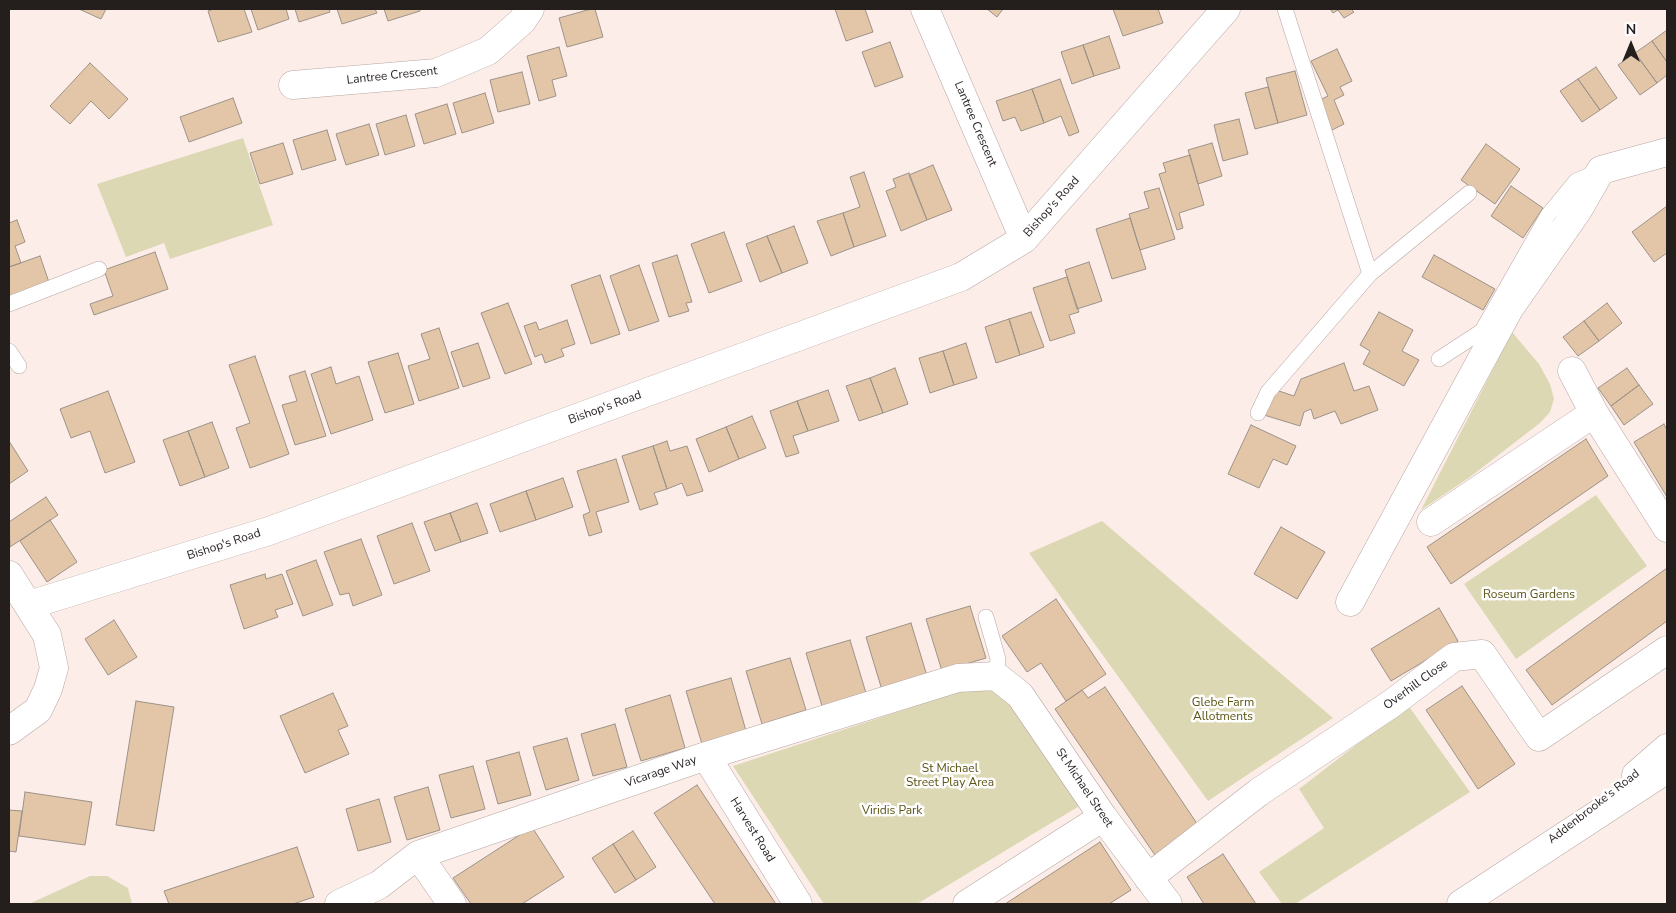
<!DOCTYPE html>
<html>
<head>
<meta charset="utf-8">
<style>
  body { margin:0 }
  #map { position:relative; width:1676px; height:913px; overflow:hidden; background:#fdede9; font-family:"Nunito Sans",sans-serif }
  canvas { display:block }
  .frame { position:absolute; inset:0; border:10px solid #241e1d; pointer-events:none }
  .north { position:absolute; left:1606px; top:20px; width:50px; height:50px; -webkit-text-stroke:4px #fefefe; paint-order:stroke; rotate:0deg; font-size:14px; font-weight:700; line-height:20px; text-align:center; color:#241e1d }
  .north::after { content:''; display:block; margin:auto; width:18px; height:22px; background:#241e1d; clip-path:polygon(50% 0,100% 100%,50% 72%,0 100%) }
</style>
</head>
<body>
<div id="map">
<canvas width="1676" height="913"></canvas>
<div class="frame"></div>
<div class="north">N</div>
</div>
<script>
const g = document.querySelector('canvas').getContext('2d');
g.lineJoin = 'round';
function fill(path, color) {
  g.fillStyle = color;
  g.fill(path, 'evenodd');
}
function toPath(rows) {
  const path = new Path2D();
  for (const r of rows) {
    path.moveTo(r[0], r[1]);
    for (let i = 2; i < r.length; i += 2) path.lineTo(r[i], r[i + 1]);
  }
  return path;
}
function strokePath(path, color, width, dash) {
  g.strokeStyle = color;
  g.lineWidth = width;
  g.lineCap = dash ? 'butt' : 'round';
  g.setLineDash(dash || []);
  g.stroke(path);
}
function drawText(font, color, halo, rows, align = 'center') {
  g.font = font + ' "Nunito Sans",sans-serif';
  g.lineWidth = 5;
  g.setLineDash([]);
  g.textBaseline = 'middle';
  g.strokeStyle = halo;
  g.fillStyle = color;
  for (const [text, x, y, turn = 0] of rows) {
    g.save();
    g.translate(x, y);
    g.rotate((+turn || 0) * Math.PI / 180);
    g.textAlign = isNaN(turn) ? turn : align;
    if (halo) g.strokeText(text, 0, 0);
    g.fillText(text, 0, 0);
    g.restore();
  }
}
fill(toPath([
  [243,138,273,225,170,259,164,243,126,257,97,184],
  [1512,332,1539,364,1550,384,1554,399,1550,412,1540,423,1470,477,1421,510],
  [1596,495,1647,566,1516,659,1464,584],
  [1102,521,1333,718,1208,801,1029,553],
  [993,688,1013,703,1081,805,917,904,824,904,733,766,967,689],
  [1408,705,1470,792,1295,904,1282,904,1259,872,1324,828,1299,789],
  [90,876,107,876,128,888,132,904,18,904,31,903]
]), '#ddd8b4');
const building = toPath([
  [79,9,106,9,101,19,79,9],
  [214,9,244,9,252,32,218,42,208,11,214,9],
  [251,9,286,9,289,19,258,30,251,9],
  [295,9,329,9,330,12,299,22,295,9],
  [337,9,375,9,377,13,342,24,337,9],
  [384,9,420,9,420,11,388,21,384,9],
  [591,9,595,9,603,37,567,47,559,18,591,9],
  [835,9,865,9,873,32,846,41,835,9],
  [987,9,1003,9,997,17,987,9],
  [1113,9,1158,9,1163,23,1123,36,1113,9],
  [1330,9,1351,9,1354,12,1344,18,1338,10,1333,13,1330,9],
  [1667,30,1667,62,1652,41,1667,30],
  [1109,36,1120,68,1094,76,1083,45,1109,36],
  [1652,41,1667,62,1667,75,1657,83,1635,53,1652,41],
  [890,42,903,77,875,87,862,52,890,42],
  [1083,45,1094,76,1072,84,1061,52,1083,45],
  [559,47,567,76,552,80,556,96,539,101,527,56,559,47],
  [1337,49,1352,81,1340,87,1344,95,1334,100,1344,124,1330,131,1316,102,1328,96,1311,61,1337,49],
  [1635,53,1657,83,1640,95,1618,65,1635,53],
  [90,63,128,99,109,119,91,101,70,124,50,106,90,63],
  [1596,67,1617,98,1600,110,1578,79,1596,67],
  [1295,71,1307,115,1278,123,1266,78,1295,71],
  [522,72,530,104,498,112,490,80,522,72],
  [1060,79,1079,132,1069,136,1061,116,1044,123,1032,89,1060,79],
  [1578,79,1600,110,1582,122,1560,91,1578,79],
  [1268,87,1278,123,1255,129,1245,93,1268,87],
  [1032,89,1044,123,1021,131,1015,117,1003,121,996,101,1032,89],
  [485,93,494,123,462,133,453,103,485,93],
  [233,98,242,123,189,142,180,117,233,98],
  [447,104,456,134,424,144,415,114,447,104],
  [406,115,415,146,385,155,376,124,406,115],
  [1239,119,1248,154,1223,161,1214,125,1239,119],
  [369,124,379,155,346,165,336,134,369,124],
  [327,130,336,160,302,170,293,140,327,130],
  [283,143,293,174,260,184,250,153,283,143],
  [1212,143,1222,176,1198,184,1188,150,1212,143],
  [1486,144,1520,169,1495,204,1461,180,1486,144],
  [1190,155,1204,205,1179,213,1183,228,1177,230,1159,174,1166,172,1163,163,1190,155],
  [933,165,952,210,927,220,909,175,933,165],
  [864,172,886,236,854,247,843,213,860,207,850,177,864,172],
  [909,173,927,220,901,231,886,191,896,187,893,179,909,173],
  [1511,186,1543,208,1523,238,1491,216,1511,186],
  [1159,188,1175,239,1140,250,1129,214,1149,208,1144,192,1159,188],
  [1667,206,1667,253,1654,262,1632,232,1667,206],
  [843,213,854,247,831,256,817,221,843,213],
  [1130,218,1146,269,1112,279,1096,229,1130,218],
  [17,220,25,242,15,246,21,263,9,267,9,223,17,220],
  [794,226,808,263,782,273,767,236,794,226],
  [724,232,742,281,709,293,691,244,724,232],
  [767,236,782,273,760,282,746,244,767,236],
  [155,252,168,289,94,315,90,304,113,296,104,270,155,252],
  [677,255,692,302,686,303,689,311,669,317,652,263,677,255],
  [1434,255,1495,289,1483,310,1422,277,1434,255],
  [40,256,53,294,9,309,9,267,40,256],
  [1089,262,1102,301,1077,309,1065,270,1089,262],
  [639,265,659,321,629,331,610,276,639,265],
  [600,275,620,334,591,344,571,285,600,275],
  [1067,277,1079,312,1069,315,1075,333,1050,341,1033,288,1067,277],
  [508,303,532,364,505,374,481,313,508,303],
  [1607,303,1622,323,1599,341,1584,321,1607,303],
  [1031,312,1044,347,1020,355,1009,319,1031,312],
  [1379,312,1413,330,1402,351,1419,360,1404,386,1363,364,1370,351,1360,345,1379,312],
  [1009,319,1020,355,996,363,985,327,1009,319],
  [567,320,575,344,561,349,564,356,545,363,542,354,535,357,524,326,536,322,539,330,567,320],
  [1584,321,1599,341,1578,356,1563,337,1584,321],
  [439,328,459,388,419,401,408,366,430,359,421,334,439,328],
  [478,343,490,378,463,387,451,352,478,343],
  [966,343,977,378,954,385,943,351,966,343],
  [943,351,954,385,930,393,919,358,943,351],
  [398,353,414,404,385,413,368,362,398,353],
  [255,356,289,454,250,468,236,428,250,423,229,365,255,356],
  [1344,363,1354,391,1369,386,1378,410,1341,424,1335,411,1314,419,1311,409,1304,412,1300,426,1264,415,1276,390,1294,396,1301,379,1344,363],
  [331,367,336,384,359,376,373,420,331,434,311,374,331,367],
  [895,368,908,404,883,413,870,378,895,368],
  [1627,368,1639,385,1611,406,1598,388,1627,368],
  [305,371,326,436,295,445,282,405,297,401,289,376,305,371],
  [870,378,883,413,859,421,846,386,870,378],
  [1639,385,1653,404,1624,425,1611,406,1639,385],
  [828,390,839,421,808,431,797,401,828,390],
  [108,391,135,462,105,473,90,431,71,438,60,409,108,391],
  [797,401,808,431,793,436,799,453,786,457,770,411,797,401],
  [752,416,766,448,739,459,726,427,752,416],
  [212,422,229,468,205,477,188,431,212,422],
  [1664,424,1667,430,1667,497,1634,442,1664,424],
  [1251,425,1296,446,1287,465,1273,459,1259,488,1228,474,1251,425],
  [726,427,739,459,709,472,696,439,726,427],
  [188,431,205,477,180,486,163,440,188,431],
  [1586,439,1608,476,1451,584,1427,547,1586,439],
  [9,441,28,471,9,484,9,441],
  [667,441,670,451,687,446,703,491,687,496,682,483,667,489,653,446,667,441],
  [653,446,667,489,654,493,658,504,640,510,622,456,653,446],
  [616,459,629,502,596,512,602,532,589,536,583,515,590,512,577,471,616,459],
  [563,478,573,507,536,520,526,491,563,478],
  [526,491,536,520,500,532,490,504,526,491],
  [46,497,58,515,10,547,9,522,46,497],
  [477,503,488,533,461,542,450,513,477,503],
  [450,513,461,542,435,551,424,522,450,513],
  [50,520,77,562,47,582,20,541,50,520],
  [412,523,430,571,394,584,377,536,412,523],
  [1281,527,1325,552,1297,599,1254,574,1281,527],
  [361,539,382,595,353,606,349,593,340,595,324,552,361,539],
  [316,560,333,605,303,616,286,571,316,560],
  [1667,568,1667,621,1552,705,1526,670,1667,568],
  [265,574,266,579,282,574,293,604,275,610,278,617,244,629,230,585,265,574],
  [1056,599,1106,674,1066,701,1041,663,1027,672,1002,636,1056,599],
  [970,606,986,658,942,671,926,619,970,606],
  [1439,608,1458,641,1391,681,1371,649,1439,608],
  [114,620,137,657,108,675,85,639,114,620],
  [911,623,927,676,882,690,866,637,911,623],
  [850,640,866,693,822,706,806,653,850,640],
  [790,658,806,710,762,724,746,671,790,658],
  [731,678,746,731,702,744,686,691,731,678],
  [1462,686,1515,764,1478,789,1426,710,1462,686],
  [1105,687,1200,828,1157,858,1055,709,1082,690,1088,698,1105,687],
  [333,693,348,726,338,730,349,754,305,773,280,716,333,693],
  [670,695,685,748,641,761,625,709,670,695],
  [136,701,174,707,154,831,116,825,136,701],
  [615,724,627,767,593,776,581,734,615,724],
  [567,738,579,780,546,790,533,747,567,738],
  [519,752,531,795,498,804,486,761,519,752],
  [473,766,485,809,451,818,439,775,473,766],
  [697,785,776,904,715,904,674,843,654,813,697,785],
  [428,787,440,830,407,840,394,797,428,787],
  [25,792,92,802,85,845,19,836,25,792],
  [379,799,391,842,358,851,346,809,379,799],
  [9,810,22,811,16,852,9,851,9,810],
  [532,827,564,877,522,904,471,904,453,878,532,827],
  [633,831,656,867,636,880,613,844,633,831],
  [1100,842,1131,890,1109,904,1005,904,1100,842],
  [613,844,636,880,615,893,592,858,613,844],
  [297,847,314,897,293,904,169,904,164,891,297,847],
  [1223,854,1256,904,1204,904,1187,877,1223,854]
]);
fill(building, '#e3c6a8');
strokePath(building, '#9c9288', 1);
const service = toPath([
  [1370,274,1469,193],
  [9,304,99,269],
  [9,351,19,366],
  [1439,359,1482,331,1548,215,1576,181,1599,171],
  [1258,413,1268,392,1370,274,1285,9],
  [986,617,998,659,996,676]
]);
const minor = toPath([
  [925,9,1024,239],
  [293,85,436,73,488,51,522,21,530,9],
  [1572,371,1594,413],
  [1431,522,1594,413,1667,528],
  [9,575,47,635,54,668,48,689,38,710,9,731],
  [1350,602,1509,309,1578,210,1601,170,1667,152],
  [29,605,269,531,961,277,1024,239,1226,9],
  [706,756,798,904],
  [418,855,452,904],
  [1148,878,1259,792,1391,704,1454,657,1482,654,1539,737,1667,650],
  [339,904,379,885,418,855,706,756,958,678,996,676,1020,695,1103,817,1168,904],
  [967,904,1103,817]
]);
const tertiary = toPath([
  [1636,775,1667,748],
  [1461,904,1667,769]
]);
strokePath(service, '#b6a7a3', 16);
strokePath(minor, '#b6a7a3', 29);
strokePath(tertiary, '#b6a7a3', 29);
strokePath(service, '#fff', 15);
strokePath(minor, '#fff', 28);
strokePath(tertiary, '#fff', 28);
drawText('12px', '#241e1d', '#fefefe', [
  ["Lantree Crescent",392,76,-6],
  ["Lantree Crescent",975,124,67],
  ["Bishop's Road",1052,207,-48],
  ["Bishop's Road",605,408,-20],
  ["Bishop's Road",224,545,-18],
  ["Overhill Close",1416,685,-36],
  ["Vicarage Way",661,772,-19],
  ["St Michael Street",1084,788,56],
  ["Addenbrooke's Road",1594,807,-38],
  ["Harvest Road",752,830,58]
]);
drawText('12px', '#5c5413', '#fefefe', [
  ["Roseum Gardens",1529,595],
  ["Glebe Farm",1223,703],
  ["Allotments",1223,717],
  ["St Michael",950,769],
  ["Street Play Area",950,783],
  ["Viridis Park",892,811]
]);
</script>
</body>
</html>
